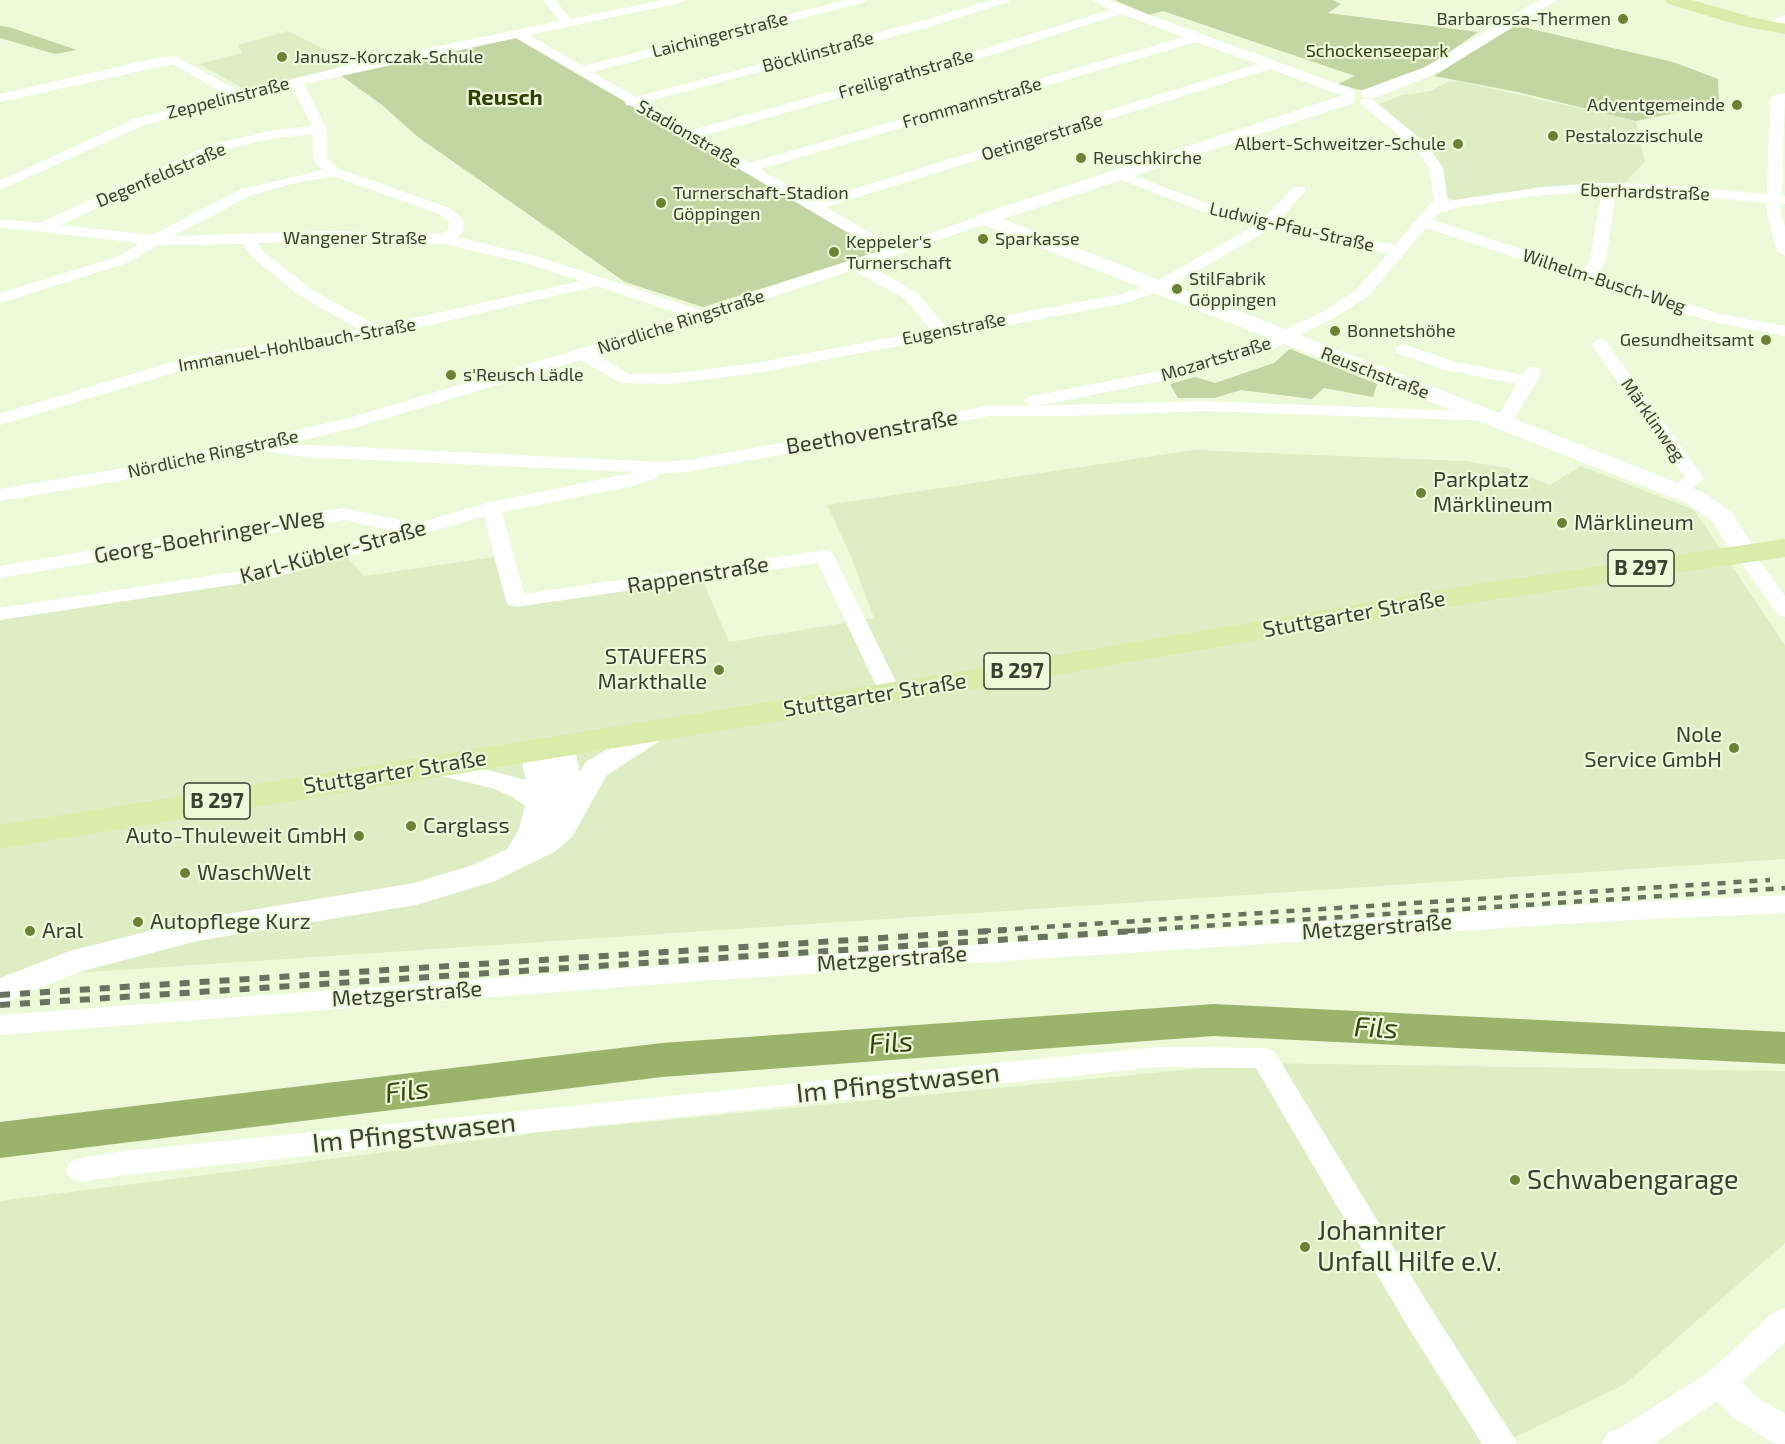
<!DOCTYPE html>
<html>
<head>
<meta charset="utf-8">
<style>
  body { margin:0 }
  canvas { display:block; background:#edf9d8 }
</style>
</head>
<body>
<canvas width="1785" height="1444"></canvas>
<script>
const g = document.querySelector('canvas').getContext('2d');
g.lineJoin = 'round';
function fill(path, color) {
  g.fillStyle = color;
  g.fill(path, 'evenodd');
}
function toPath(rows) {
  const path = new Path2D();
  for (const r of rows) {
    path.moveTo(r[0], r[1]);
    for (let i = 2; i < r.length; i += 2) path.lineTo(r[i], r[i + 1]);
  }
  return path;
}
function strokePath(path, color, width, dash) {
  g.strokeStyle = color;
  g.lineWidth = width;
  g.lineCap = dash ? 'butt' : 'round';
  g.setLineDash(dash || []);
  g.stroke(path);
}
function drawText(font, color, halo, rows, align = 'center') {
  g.font = font + ' "Exo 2",sans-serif';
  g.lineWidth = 4.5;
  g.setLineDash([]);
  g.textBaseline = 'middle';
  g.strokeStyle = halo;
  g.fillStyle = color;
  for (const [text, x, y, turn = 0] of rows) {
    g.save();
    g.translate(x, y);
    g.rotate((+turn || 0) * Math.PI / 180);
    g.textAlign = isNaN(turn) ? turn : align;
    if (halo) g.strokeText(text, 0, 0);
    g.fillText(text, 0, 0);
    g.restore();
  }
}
fill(toPath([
  [288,31,350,62,329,70,246,90,199,64,242,53,238,45],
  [1458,81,1636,121,1645,162,1621,187,1461,202,1440,196,1422,147,1372,107,1402,95,1431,91,1447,82],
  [1194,450,1465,461,1507,468,1550,485,1581,466,1694,510,1785,645,1785,859,0,978,0,617,345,555,364,576,494,557,508,605,701,576,729,642,874,618,850,554,827,505],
  [1256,1063,1785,1071,1785,1243,1625,1384,1501,1444,0,1444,0,1201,542,1132]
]), '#dfedc5');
fill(toPath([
  [1115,0,1333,0,1341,4,1328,13,1478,32,1427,68,1369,89,1360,90,1338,84,1355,76,1163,11,1149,15],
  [0,26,9,27,77,50,55,54,0,38],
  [1513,27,1527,28,1673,62,1718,79,1719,104,1636,121,1518,92,1434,76],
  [516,38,608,92,883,250,703,307,625,282,418,137,382,105,339,74],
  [1290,349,1377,384,1373,397,1324,388,1312,399,1241,390,1214,398,1178,398,1170,384,1195,377,1215,383,1274,363]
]), '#c3d5a2');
fill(toPath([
  [1214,1004,1785,1032,1785,1064,1214,1036,662,1077,0,1158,0,1122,662,1043,1214,1004]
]), '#9cb36c');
fill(toPath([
  [543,0,555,0,571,19,662,0,685,0,679,3,529,35,583,66,847,0,867,0,865,2,592,72,636,97,918,22,992,0,1010,0,1008,2,926,28,645,102,693,130,983,49,1110,10,1093,0,1109,0,1354,90,1356,93,1354,96,1344,96,1270,69,826,207,893,246,980,216,990,216,992,219,990,222,868,265,916,292,946,327,1122,294,1152,284,1254,226,1196,209,1114,177,1112,174,1119,170,1206,203,1263,219,1294,187,1304,187,1306,190,1304,193,1277,222,1395,245,1434,200,1429,168,1417,150,1362,105,1360,102,1362,99,1372,99,1427,144,1443,168,1448,201,1543,187,1598,183,1651,184,1767,194,1770,99,1772,96,1785,93,1782,195,1785,196,1785,204,1782,204,1781,215,1785,226,1785,256,1777,251,1767,215,1767,203,1651,192,1616,192,1606,259,1598,274,1720,314,1785,326,1785,336,1709,321,1426,228,1368,296,1334,318,1265,353,1161,381,1037,406,1203,401,1487,412,1493,413,1496,417,1493,421,1203,411,1073,416,989,416,687,472,659,473,657,478,632,486,502,512,524,594,825,550,832,552,901,692,898,697,890,699,882,697,879,692,818,563,516,607,509,605,506,601,484,516,270,579,0,620,0,608,268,567,392,531,344,520,0,578,0,566,344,508,415,524,491,502,636,472,302,457,259,450,124,480,0,501,0,489,124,468,346,419,573,351,683,315,597,286,386,335,200,365,0,425,0,414,192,356,359,329,300,296,252,257,243,244,158,245,127,263,0,303,0,293,117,257,140,243,0,227,0,219,40,223,210,145,269,131,312,126,292,87,144,125,0,190,0,181,134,119,227,95,173,64,0,102,0,94,161,57,175,56,241,92,357,63,560,21,543,0],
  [1121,14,1184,37,750,163,702,136,991,55,1121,14],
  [516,38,625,101,626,105,632,106,879,251,700,310,539,257,457,237,464,231,463,219,449,208,339,169,327,158,327,129,304,84,516,38],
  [1196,42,1258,64,815,201,760,169,1196,42],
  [313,134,313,159,323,170,242,189,152,235,60,225,220,151,269,139,313,134],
  [333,176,439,214,449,221,448,229,442,234,330,231,173,236,252,195,295,183,333,176],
  [1602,191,1590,259,1584,270,1433,220,1438,213,1460,207,1543,195,1602,191],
  [1270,229,1388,253,1356,290,1322,312,1253,345,1159,371,1028,397,1025,401,1031,406,989,406,687,460,662,462,288,444,357,427,581,360,620,383,668,384,750,374,1125,303,1164,290,1270,229],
  [330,241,445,244,529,264,581,281,378,326,312,290,263,251,258,243,330,241],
  [853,270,904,298,931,330,750,364,668,374,629,374,597,355,853,270],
  [1785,15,1785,23,1766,30,1760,26,1785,15],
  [1599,339,1605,340,1704,478,1685,495,1671,495,1668,491,1685,477,1591,344,1599,339],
  [1403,344,1455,362,1523,375,1527,368,1533,367,1539,368,1542,372,1512,423,1509,427,1503,428,1497,427,1494,423,1517,384,1445,370,1397,353,1395,349,1403,344],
  [1744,547,1751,549,1785,596,1785,617,1778,615,1734,553,1737,549,1744,547],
  [1785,895,1785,913,1610,921,686,982,0,1035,0,1015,686,964,1610,903,1785,895],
  [1158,1047,1264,1048,1274,1051,1430,1307,1518,1444,1482,1444,1408,1327,1256,1068,1158,1067,124,1175,81,1182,71,1178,66,1170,71,1162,81,1158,124,1151,1158,1047],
  [1785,1308,1785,1342,1742,1382,1756,1397,1785,1414,1785,1444,1773,1443,1732,1417,1717,1401,1653,1444,1602,1444,1607,1433,1620,1428,1709,1372,1774,1312,1785,1308]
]), '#fff');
fill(toPath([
  [1539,0,1557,0,1437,73,1375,98,1363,98,1361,94,1363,90,1425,67,1539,0],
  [1347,94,1353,95,1355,99,1353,103,1003,219,1704,493,1732,512,1757,553,1753,558,1744,561,1735,558,1713,522,1686,503,978,223,976,219,978,215,1347,94],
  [656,722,666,725,670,731,666,737,607,775,572,837,556,851,495,881,416,905,197,941,79,972,0,1004,0,978,70,951,197,919,414,883,473,865,507,849,519,829,525,806,511,796,492,788,424,772,419,765,424,758,434,756,526,780,519,750,524,744,534,741,546,746,550,740,560,737,570,740,574,746,580,772,586,762,646,725,656,722]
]), '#fff');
fill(toPath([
  [1665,0,1692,0,1751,17,1785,24,1785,34,1742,26,1668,4,1665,0],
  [1785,539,1785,557,1478,602,968,690,0,849,0,825,968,670,1478,584,1785,539]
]), '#d9eca9');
strokePath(toPath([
  [983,931,1770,880],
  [1127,931,1785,888]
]), '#6a715f', 4.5, [8, 8]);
strokePath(toPath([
  [0,995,1006,930],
  [0,1005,1150,930]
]), '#6a715f', 6, [10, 10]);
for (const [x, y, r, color] of [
  [1623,19,6,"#6b8234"],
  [282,57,6,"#6b8234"],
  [1737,105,6,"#6b8234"],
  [1553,136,6,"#6b8234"],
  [1458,144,6,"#6b8234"],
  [1081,158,6,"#6b8234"],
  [661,203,6,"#6b8234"],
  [983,239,6,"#6b8234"],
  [834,252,6,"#6b8234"],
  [1177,289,6,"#6b8234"],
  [1335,331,6,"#6b8234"],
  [1766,340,6,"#6b8234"],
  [451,375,6,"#6b8234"],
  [1421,493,6,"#6b8234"],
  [1562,523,6,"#6b8234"],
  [719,670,6,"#6b8234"],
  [1734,748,6,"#6b8234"],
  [411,826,6,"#6b8234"],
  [359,836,6,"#6b8234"],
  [185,873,6,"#6b8234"],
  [138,922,6,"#6b8234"],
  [30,931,6,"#6b8234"],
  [1515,1180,6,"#6b8234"],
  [1305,1247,6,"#6b8234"]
]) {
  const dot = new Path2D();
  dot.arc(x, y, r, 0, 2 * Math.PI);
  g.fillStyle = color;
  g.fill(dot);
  strokePath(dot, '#edf9d8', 2);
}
drawText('18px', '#3a3f32', '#edf9d8', [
  ["Barbarossa-Thermen",1611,19,"right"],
  ["Janusz-Korczak-Schule",294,57],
  ["Adventgemeinde",1725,105,"right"],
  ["Pestalozzischule",1565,136],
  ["Albert-Schweitzer-Schule",1446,144,"right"],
  ["Reuschkirche",1093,158],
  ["Turnerschaft-Stadion",673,193],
  ["Göppingen",673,214],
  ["Sparkasse",995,239],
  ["Keppeler's",846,242],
  ["Turnerschaft",846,263],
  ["StilFabrik",1189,279],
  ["Göppingen",1189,300],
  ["Bonnetshöhe",1347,331],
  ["Gesundheitsamt",1754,340,"right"],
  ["s'Reusch Lädle",463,375]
], 'left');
drawText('18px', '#3a3f32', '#edf9d8', [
  ["Laichingerstraße",720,35,-14],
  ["Böcklinstraße",818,52,-15],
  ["Freiligrathstraße",906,74,-16],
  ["Zeppelinstraße",228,98,-14],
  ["Frommannstraße",972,103,-16],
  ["Stadionstraße",689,134,30],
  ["Oetingerstraße",1042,137,-17],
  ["Degenfeldstraße",161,175,-23],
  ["Eberhardstraße",1645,192,2],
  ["Ludwig-Pfau-Straße",1292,227,13],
  ["Wangener Straße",355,238],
  ["Wilhelm-Busch-Weg",1604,281,18],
  ["Nördliche Ringstraße",681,322,-18],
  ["Eugenstraße",954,329,-11],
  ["Immanuel-Hohlbauch-Straße",297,345,-10],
  ["Mozartstraße",1216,359,-17],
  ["Reuschstraße",1375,373,21],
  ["Märklinweg",1653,420,55],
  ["Nördliche Ringstraße",213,454,-12]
]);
drawText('18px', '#33400b', '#edf9d8', [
  ["Schockenseepark",1377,51]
]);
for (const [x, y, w] of [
  [1641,568,66],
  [1017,671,66],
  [217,801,66]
]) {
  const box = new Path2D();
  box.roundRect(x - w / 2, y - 18, w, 36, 4.5);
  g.fillStyle = '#edf9d8';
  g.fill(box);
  strokePath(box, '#3a3f32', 1.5);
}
drawText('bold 21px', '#3a3f32', null, [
  ["B 297",1641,568],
  ["B 297",1017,671],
  ["B 297",217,801]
]);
drawText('bold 22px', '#324006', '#edf9d8', [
  ["Reusch",505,98]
]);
drawText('22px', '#3a3f32', '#edf9d8', [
  ["Beethovenstraße",872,432,-10],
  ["Georg-Boehringer-Weg",209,536,-10],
  ["Karl-Kübler-Straße",333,552,-15],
  ["Rappenstraße",698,575,-9],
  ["Stuttgarter Straße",1354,614,-10],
  ["Stuttgarter Straße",875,695,-9],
  ["Stuttgarter Straße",395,772,-9],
  ["Metzgerstraße",1377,927,-4],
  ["Metzgerstraße",892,959,-4],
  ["Metzgerstraße",407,994,-4]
]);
drawText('22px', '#3a3f32', '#edf9d8', [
  ["Parkplatz",1433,480],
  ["Märklineum",1433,505],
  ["Märklineum",1574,523],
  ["STAUFERS",707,657,"right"],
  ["Markthalle",707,682,"right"],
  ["Nole",1722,735,"right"],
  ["Service GmbH",1722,760,"right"],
  ["Carglass",423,826],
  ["Auto-Thuleweit GmbH",347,836,"right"],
  ["WaschWelt",197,873],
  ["Autopflege Kurz",150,922],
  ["Aral",42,931]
], 'left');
drawText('27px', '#3a3f32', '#edf9d8', [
  ["Im Pfingstwasen",898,1083,-6],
  ["Im Pfingstwasen",414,1133,-6]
]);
drawText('27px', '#3a3f32', '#edf9d8', [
  ["Schwabengarage",1527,1180],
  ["Johanniter",1317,1231],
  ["Unfall Hilfe e.V.",1317,1262]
], 'left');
drawText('italic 28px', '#34420c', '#edf9d8', [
  ["Fils",1376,1028,3],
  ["Fils",891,1043,-4],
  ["Fils",407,1091,-7]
]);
</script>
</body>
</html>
